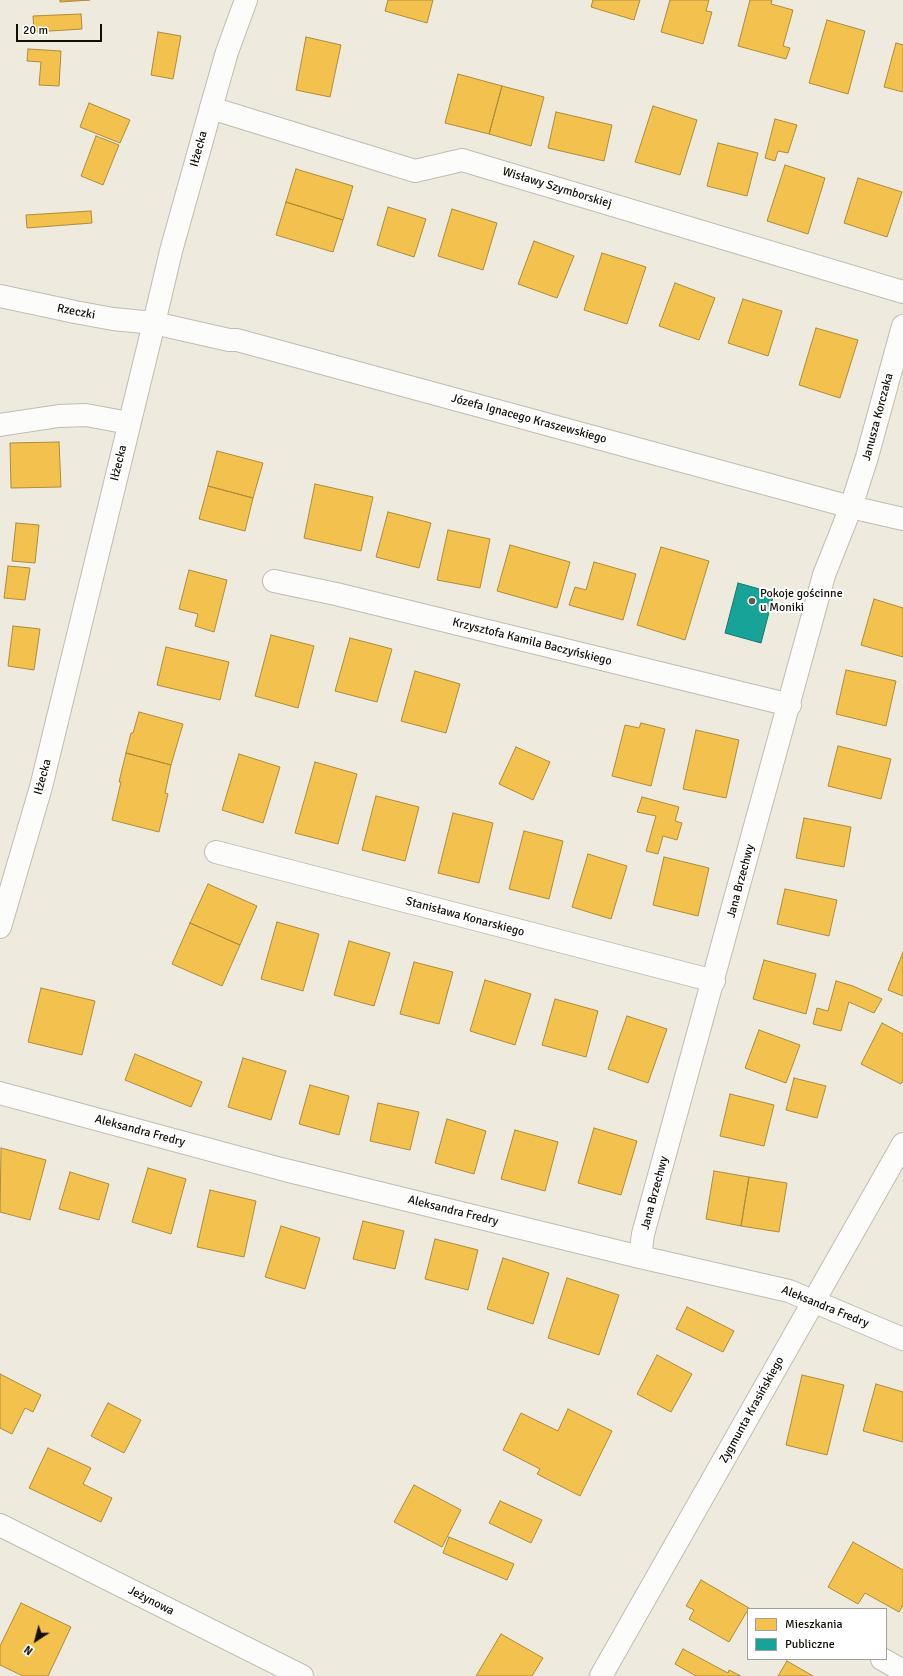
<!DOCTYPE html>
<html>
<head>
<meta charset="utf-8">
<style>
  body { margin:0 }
  #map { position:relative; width:903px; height:1676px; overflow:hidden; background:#eeeadd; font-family:Signika,sans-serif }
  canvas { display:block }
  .legend { position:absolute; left:747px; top:1608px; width:140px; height:52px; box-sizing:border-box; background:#fff; border:1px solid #a09f9c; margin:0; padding:5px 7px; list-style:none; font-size:12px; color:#120f08 }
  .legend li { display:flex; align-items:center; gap:8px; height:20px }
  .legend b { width:20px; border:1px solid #a09f9c }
  .north { position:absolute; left:16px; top:1620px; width:40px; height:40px; -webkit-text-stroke:3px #fff; paint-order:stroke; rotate:216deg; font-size:11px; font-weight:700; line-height:16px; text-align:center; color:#120f08 }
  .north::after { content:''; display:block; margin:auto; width:14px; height:18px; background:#120f08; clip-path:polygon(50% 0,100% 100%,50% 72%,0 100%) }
  .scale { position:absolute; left:16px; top:24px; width:86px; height:18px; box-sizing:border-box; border:2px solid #120f08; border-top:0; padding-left:5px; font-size:12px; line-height:14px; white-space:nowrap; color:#120f08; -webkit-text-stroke:3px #fff; paint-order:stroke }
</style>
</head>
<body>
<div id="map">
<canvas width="903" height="1676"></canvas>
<ul class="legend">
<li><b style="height:11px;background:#f2c14e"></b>Mieszkania</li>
<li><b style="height:11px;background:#17a398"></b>Publiczne</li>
</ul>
<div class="north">N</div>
<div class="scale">20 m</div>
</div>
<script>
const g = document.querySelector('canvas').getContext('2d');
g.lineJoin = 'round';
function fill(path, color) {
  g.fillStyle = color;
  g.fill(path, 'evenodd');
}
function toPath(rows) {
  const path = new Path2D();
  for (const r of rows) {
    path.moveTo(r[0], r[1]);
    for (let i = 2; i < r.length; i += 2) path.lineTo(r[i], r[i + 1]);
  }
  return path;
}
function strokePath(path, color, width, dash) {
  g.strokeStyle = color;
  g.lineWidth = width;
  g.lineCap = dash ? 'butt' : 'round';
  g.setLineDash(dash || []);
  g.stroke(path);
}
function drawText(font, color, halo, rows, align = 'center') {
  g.font = font + ' Signika,sans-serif';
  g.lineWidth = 4;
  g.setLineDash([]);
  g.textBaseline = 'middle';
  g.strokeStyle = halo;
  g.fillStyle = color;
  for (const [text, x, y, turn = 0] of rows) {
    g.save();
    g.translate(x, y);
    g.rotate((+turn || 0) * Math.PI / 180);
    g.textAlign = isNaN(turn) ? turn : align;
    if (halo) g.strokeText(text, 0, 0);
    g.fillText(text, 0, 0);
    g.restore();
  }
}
const homes = toPath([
  [60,0,90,0,60,2,60,0],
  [388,0,433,0,427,23,385,11,388,0],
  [593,0,640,0,634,20,591,7,593,0],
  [670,0,709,0,706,11,712,12,703,44,661,32,670,0],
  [750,0,772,0,771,4,793,10,783,46,790,48,786,59,738,46,750,0],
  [81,14,82,29,34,32,33,16,81,14],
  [827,20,865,31,848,94,809,83,827,20],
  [158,32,181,36,173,79,151,75,158,32],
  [306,37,341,45,330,97,296,90,306,37],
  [896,43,903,45,903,92,884,87,896,43],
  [28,49,61,51,59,86,39,85,41,62,27,61,28,49],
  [458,74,502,86,489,134,445,123,458,74],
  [502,86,544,97,531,146,489,134,502,86],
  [89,103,130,120,120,143,80,127,89,103],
  [653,106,697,120,680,175,635,162,653,106],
  [556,112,612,125,604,161,548,148,556,112],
  [775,119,797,125,788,153,778,151,775,161,765,158,775,119],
  [96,136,119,145,103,185,81,176,96,136],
  [718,143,758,153,747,196,707,186,718,143],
  [785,165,825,178,808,234,767,221,785,165],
  [296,169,353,186,343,220,286,202,296,169],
  [858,178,902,192,887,237,844,223,858,178],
  [286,202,343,220,333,252,276,235,286,202],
  [388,207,426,219,414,257,377,245,388,207],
  [452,209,497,223,483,270,438,256,452,209],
  [91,211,92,223,27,228,26,215,91,211],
  [534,241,574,256,557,298,518,284,534,241],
  [602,253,646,267,627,324,584,310,602,253],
  [675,283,715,298,699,340,659,326,675,283],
  [743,299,782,311,768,356,728,343,743,299],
  [816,328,858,340,840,398,799,385,816,328],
  [59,442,61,487,11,488,10,443,59,442],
  [217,451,263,463,253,498,208,486,217,451],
  [315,484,373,497,361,551,304,538,315,484],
  [208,486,253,498,245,531,199,519,208,486],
  [388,512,431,523,419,568,376,557,388,512],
  [16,523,39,525,35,563,12,561,16,523],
  [448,530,490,539,480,588,437,580,448,530],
  [510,545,570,562,557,608,497,591,510,545],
  [661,547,709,561,685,640,637,625,661,547],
  [594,562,636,574,623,620,569,605,575,587,586,590,594,562],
  [8,566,30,568,25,600,4,598,8,566],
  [189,570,227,580,214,632,195,626,198,614,179,609,189,570],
  [874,599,903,608,903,657,861,645,874,599],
  [13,626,40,629,34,670,8,666,13,626],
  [271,635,314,646,298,708,255,696,271,635],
  [350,638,392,649,377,702,335,691,350,638],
  [166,647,229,662,220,700,157,685,166,647],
  [846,670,896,681,886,726,836,714,846,670],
  [415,671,460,684,446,733,401,721,415,671],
  [139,712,183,724,171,765,126,753,131,733,133,733,139,712],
  [641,723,665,729,651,786,612,776,625,725,639,728,641,723],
  [696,730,739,740,726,798,683,789,696,730],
  [838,746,891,759,881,799,828,786,838,746],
  [516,747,550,762,533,800,499,784,516,747],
  [126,753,171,765,165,793,168,794,159,832,112,820,121,782,119,782,126,753],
  [239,754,280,767,263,823,222,810,239,754],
  [315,762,357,774,338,844,295,833,315,762],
  [376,796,419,807,405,861,362,850,376,796],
  [642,797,679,807,675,821,682,823,677,840,663,836,658,854,646,851,656,816,637,812,642,797],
  [453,813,493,823,479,883,438,873,453,813],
  [804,818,851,827,844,867,796,858,804,818],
  [524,831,563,841,549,899,509,889,524,831],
  [588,854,627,866,611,919,572,907,588,854],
  [664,857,709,868,698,916,653,905,664,857],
  [208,884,257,906,240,945,190,923,208,884],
  [785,889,837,900,829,936,777,924,785,889],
  [277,922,319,934,303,991,261,979,277,922],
  [190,923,240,945,222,986,172,964,190,923],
  [349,941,390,953,374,1006,334,995,349,941],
  [903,952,903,996,888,990,903,952],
  [764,960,816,974,806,1014,753,999,764,960],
  [414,962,453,972,439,1024,400,1014,414,962],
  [485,980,531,994,515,1045,470,1031,485,980],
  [836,981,853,986,882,999,874,1013,849,1002,841,1031,813,1024,817,1008,828,1011,836,981],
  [41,988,95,1001,82,1055,28,1042,41,988],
  [555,999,598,1011,586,1057,542,1045,555,999],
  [627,1016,667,1029,648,1083,608,1069,627,1016],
  [882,1023,903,1034,903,1080,901,1084,861,1064,882,1023],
  [759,1030,800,1045,786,1083,745,1068,759,1030],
  [135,1054,202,1082,191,1107,125,1080,135,1054],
  [243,1058,286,1071,271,1120,228,1107,243,1058],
  [794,1078,826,1086,817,1118,786,1110,794,1078],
  [310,1085,349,1096,339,1135,299,1124,310,1085],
  [730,1094,774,1105,764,1146,720,1136,730,1094],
  [378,1103,419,1112,410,1150,370,1141,378,1103],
  [447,1119,486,1131,474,1174,435,1163,447,1119],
  [594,1128,637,1141,621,1195,578,1183,594,1128],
  [515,1130,558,1142,545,1191,501,1179,515,1130],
  [1,1148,46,1160,30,1220,0,1212,1,1148],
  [148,1168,186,1179,171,1234,132,1222,148,1168],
  [714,1171,749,1177,741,1226,706,1219,714,1171],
  [70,1172,109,1184,99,1220,59,1209,70,1172],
  [749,1177,787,1183,779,1232,741,1226,749,1177],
  [210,1190,256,1201,244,1257,197,1247,210,1190],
  [363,1221,404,1231,395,1269,353,1259,363,1221],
  [281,1226,320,1238,305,1289,265,1277,281,1226],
  [435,1239,478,1250,468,1290,425,1279,435,1239],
  [503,1258,549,1273,533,1324,487,1309,503,1258],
  [567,1278,619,1295,599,1355,548,1338,567,1278],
  [687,1307,734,1331,723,1352,676,1329,687,1307],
  [657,1355,692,1374,671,1412,637,1394,657,1355],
  [0,1374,41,1395,33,1412,25,1408,12,1434,0,1428,0,1374],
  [802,1375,844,1385,827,1455,786,1445,802,1375],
  [876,1384,903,1392,903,1442,863,1431,876,1384],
  [108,1403,141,1420,124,1453,91,1436,108,1403],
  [568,1409,612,1431,580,1496,537,1474,540,1469,503,1450,521,1413,558,1431,568,1409],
  [48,1448,91,1468,83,1484,112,1498,101,1522,29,1488,48,1448],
  [414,1485,461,1510,442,1547,394,1522,414,1485],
  [500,1501,542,1520,531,1543,489,1523,500,1501],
  [449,1537,514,1564,507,1580,443,1553,449,1537],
  [853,1542,903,1570,903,1605,899,1612,865,1593,858,1604,828,1587,853,1542],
  [701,1580,749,1608,729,1642,689,1619,694,1610,686,1606,701,1580],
  [21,1603,71,1627,48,1676,23,1676,0,1665,0,1646,21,1603],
  [501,1634,543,1658,532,1676,476,1676,501,1634],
  [683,1649,728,1673,729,1670,741,1676,696,1676,675,1664,683,1649],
  [787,1661,813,1676,778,1676,787,1661]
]);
fill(homes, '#f2c14e');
strokePath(homes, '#af8c39', 1);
const public = toPath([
  [738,583,774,593,761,643,725,633,738,583]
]);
fill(public, '#17a398');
strokePath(public, '#16776d', 1);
const minor = toPath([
  [211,108,415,171,462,160,903,292],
  [0,425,59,416,86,415,129,423],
  [274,581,336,594,790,705],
  [216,852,714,981],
  [0,927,41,787,154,323],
  [0,1093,281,1169,640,1257,789,1291,903,1339],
  [640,1257,643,1234,824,575,851,507,867,457,903,326],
  [0,1525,302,1676],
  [882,1659,903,1671],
  [601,1676,903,1144]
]);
const tertiary = toPath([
  [154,323,171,251,211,108,227,52,246,0]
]);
const secondary = toPath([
  [0,296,75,312,113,319,154,323,229,340,237,340,851,507,903,519]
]);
strokePath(minor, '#c0bcb3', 24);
strokePath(tertiary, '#c0bcb3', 24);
strokePath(secondary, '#c0bcb3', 24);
strokePath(minor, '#fcfcfa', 22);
strokePath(tertiary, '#fcfcfa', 22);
strokePath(secondary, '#fcfcfa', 22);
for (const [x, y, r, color] of [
  [752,601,4,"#5f5c53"]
]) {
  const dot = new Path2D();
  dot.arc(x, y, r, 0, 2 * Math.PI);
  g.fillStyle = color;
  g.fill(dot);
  strokePath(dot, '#fff', 1.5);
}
drawText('12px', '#120f08', '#fff', [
  ["Iłżecka",199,149,-75],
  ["Wisławy Szymborskiej",557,188,17],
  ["Rzeczki",76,312,11],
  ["Janusza Korczaka",878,417,-75],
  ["Józefa Ignacego Kraszewskiego",529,419,15],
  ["Iłżecka",119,463,-76],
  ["Krzysztofa Kamila Baczyńskiego",532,642,14],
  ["Iłżecka",43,777,-75],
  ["Jana Brzechwy",741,881,-75],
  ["Stanisława Konarskiego",465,917,15],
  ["Aleksandra Fredry",140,1131,15],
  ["Jana Brzechwy",655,1193,-75],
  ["Aleksandra Fredry",453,1211,14],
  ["Aleksandra Fredry",825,1307,22],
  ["Zygmunta Krasińskiego",752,1410,-61],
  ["Jeżynowa",151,1601,27]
]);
drawText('12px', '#120f08', '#fff', [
  ["Pokoje gościnne",760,594],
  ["u Moniki",760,608]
], 'left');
</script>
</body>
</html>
